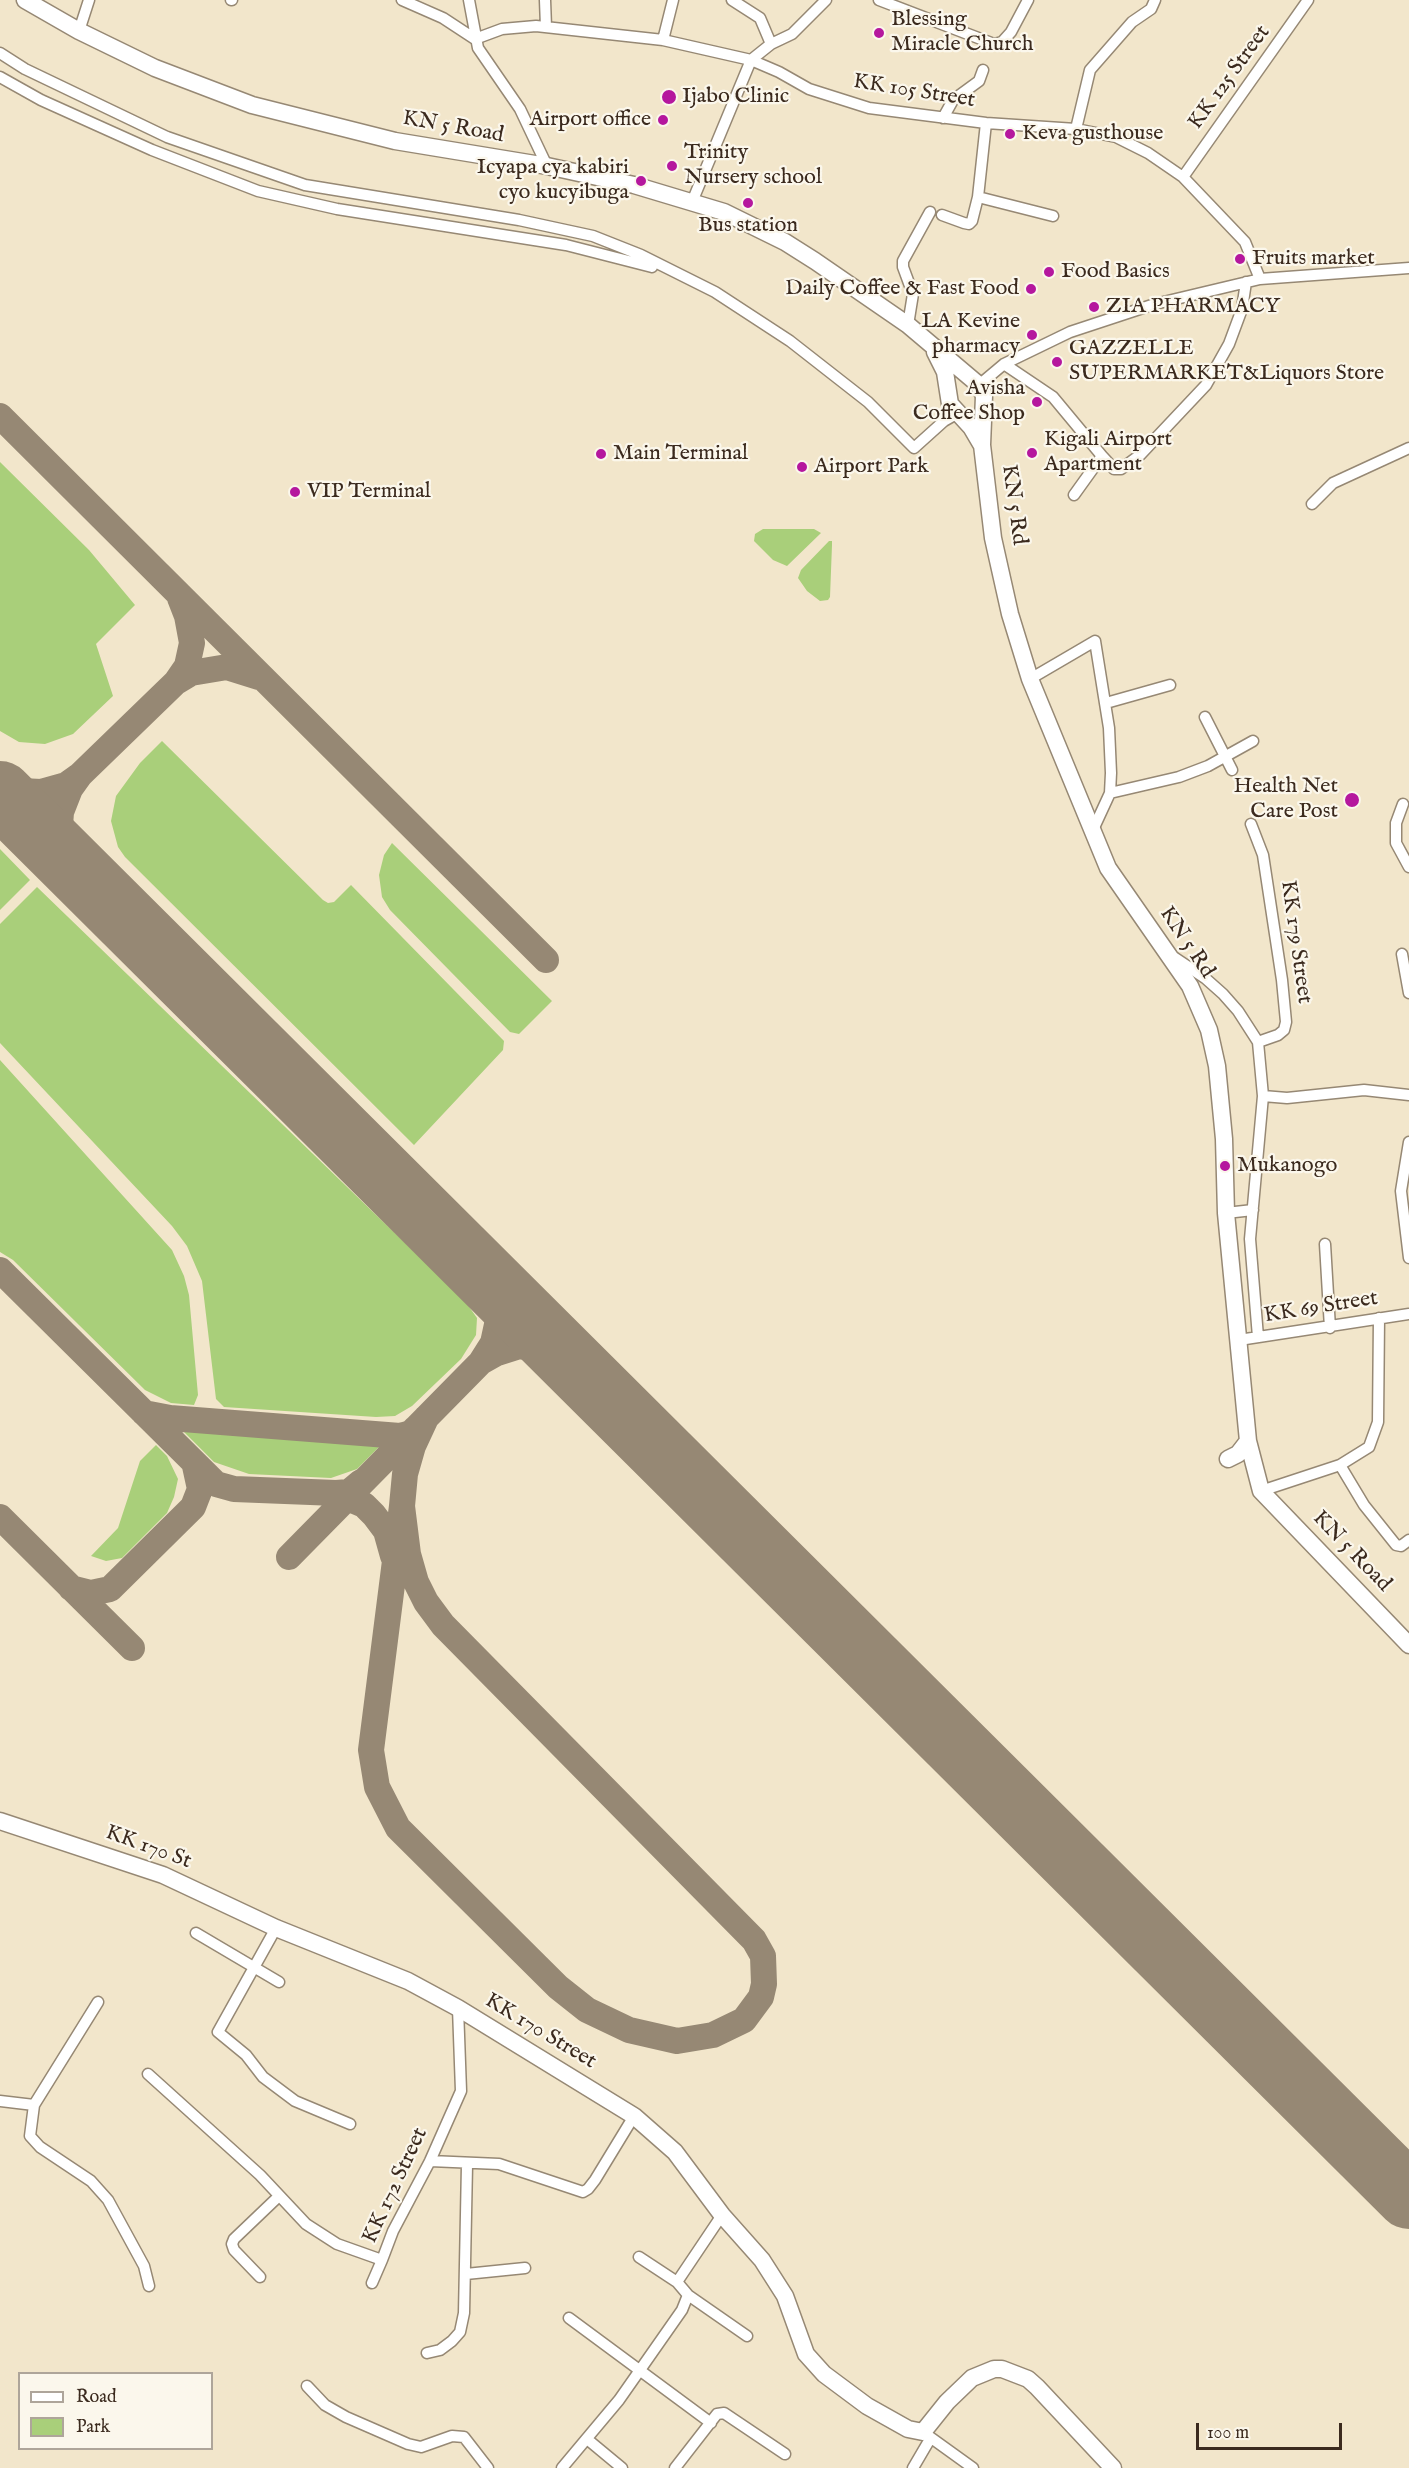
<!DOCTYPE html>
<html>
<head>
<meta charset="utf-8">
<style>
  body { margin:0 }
  #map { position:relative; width:1409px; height:2468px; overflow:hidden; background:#f2e6cb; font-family:"IM FELL English",serif }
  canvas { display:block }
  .legend { position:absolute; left:18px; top:2372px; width:195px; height:78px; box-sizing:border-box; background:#fbf7ec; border:2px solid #aea59a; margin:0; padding:8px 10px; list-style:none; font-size:18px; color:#3b2a1e }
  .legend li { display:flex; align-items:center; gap:12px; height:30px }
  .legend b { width:30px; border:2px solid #aea59a }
  .scale { position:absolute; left:1196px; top:2423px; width:146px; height:27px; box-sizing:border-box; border:3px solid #3b2a1e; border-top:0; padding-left:8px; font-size:18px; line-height:21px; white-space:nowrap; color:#3b2a1e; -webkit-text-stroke:4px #fbf7ec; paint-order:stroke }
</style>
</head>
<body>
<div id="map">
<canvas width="1409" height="2468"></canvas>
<ul class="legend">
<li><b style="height:8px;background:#fff"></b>Road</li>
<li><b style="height:16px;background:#a9cf7a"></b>Park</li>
</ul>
<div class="scale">100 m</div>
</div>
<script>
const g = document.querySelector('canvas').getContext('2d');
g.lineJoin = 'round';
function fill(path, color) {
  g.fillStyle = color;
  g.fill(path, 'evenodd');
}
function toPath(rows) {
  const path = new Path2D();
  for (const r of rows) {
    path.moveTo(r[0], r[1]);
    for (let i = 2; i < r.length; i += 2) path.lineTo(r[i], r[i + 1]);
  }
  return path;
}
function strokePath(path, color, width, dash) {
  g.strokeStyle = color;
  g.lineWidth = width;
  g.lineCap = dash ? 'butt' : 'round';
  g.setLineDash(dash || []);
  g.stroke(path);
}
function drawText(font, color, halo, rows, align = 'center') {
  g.font = font + ' "IM FELL English",serif';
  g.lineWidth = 4.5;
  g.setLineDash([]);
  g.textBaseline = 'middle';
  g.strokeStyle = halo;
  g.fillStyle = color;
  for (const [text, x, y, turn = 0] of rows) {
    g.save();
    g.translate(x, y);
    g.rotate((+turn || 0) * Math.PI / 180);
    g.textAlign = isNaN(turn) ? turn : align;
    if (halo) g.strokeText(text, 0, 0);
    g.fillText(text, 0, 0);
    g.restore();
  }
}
fill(toPath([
  [0,462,89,550,135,605,96,644,113,696,73,734,45,744,19,742,0,731],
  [763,529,814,529,821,533,787,566,773,560,754,541,755,534],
  [829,541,832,541,832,545,830,597,828,600,820,601,807,591,798,578,801,570],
  [162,741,323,900,328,903,334,902,351,885,504,1041,503,1050,414,1145,125,857,118,847,111,821,116,796,140,763],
  [392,843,552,1001,519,1034,510,1032,390,910,382,897,379,875,384,855],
  [0,849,30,880,0,910],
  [37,887,465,1301,477,1318,476,1335,461,1359,412,1406,395,1416,376,1417,224,1407,216,1399,202,1281,187,1246,172,1226,0,1043,0,924],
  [0,1060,172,1250,184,1276,189,1295,198,1395,194,1405,171,1403,145,1390,13,1260,0,1252],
  [182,1430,382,1444,357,1469,331,1478,249,1474,214,1462],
  [156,1445,167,1456,178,1479,174,1497,167,1513,122,1558,106,1561,91,1556,118,1528,140,1461]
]), '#a9cf7a');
strokePath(toPath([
  [0,416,546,960],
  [176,682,187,666,192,643,187,616,180,598],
  [0,784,21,791,41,792,66,785,80,775],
  [80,874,68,857,60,826,61,812,70,789,80,775,176,682,191,673,227,667,259,677],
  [0,1270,216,1484,234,1489,336,1493,349,1492,361,1482],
  [481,1362,497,1353,519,1346,545,1349,572,1363],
  [144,1413,170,1418,400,1436,411,1433,416,1428],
  [336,1493,364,1505,374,1515,386,1531,393,1556],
  [402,1506,371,1750,377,1787,398,1828,558,1987,587,2010,629,2030,677,2041,713,2035,744,2020,761,1997,764,1984,763,1956,754,1940,443,1625,426,1602,416,1582,408,1554,402,1506,405,1474,413,1446,426,1418],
  [0,1517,132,1648],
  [289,1557,481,1362,493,1343,498,1320,494,1295,486,1278],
  [71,1588,91,1593,110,1589,193,1507,200,1489,195,1466]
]), '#968874', 26);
strokePath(toPath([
  [0,794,1409,2196]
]), '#968874', 66);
const minor = toPath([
  [231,0,232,0],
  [402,0,443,18,475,39,502,29,536,26,663,40,751,60,779,72,809,89,869,108,986,123,1076,129,1116,137,1148,153,1183,177,1245,242,1260,279],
  [469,0,478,48,520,109,547,166],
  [545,0,546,27],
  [732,0,760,18,771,44],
  [879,0,994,44,1002,42,1011,32,1028,0],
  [79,31,89,0],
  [663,40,673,0],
  [0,53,25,69,167,137,305,185,519,220,593,236,641,255,715,292,790,341,868,402,914,448,944,421,958,413],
  [0,77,41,100,152,150,258,191,337,209,566,245,652,267],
  [943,118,953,100,979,81,983,70],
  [1076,129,1090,70,1132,22,1151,9,1155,0],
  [1183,177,1308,0],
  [978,197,1053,216],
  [692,202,751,60,771,44,792,34,826,0],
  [942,215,964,223,969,224,972,221,978,197,986,123],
  [908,325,913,294,903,267,903,261,930,212],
  [1004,364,1053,397,1102,456,1074,495],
  [979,385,1004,364,1070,332,1155,304,1260,279,1409,268],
  [1102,456,1114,469,1121,469,1140,455,1206,385,1229,344,1242,309,1246,282],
  [1312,504,1333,483,1409,448],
  [1030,679,1095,641,1109,728,1111,773,1110,793,1092,832],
  [1106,703,1170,685],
  [1205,717,1232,770],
  [1110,793,1179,777,1208,766,1253,741],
  [1403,804,1396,823,1396,843,1409,867],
  [1251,824,1263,855,1282,980,1286,1022,1284,1030,1278,1035,1258,1042,1263,1096,1250,1239,1258,1337],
  [1402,954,1409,993],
  [1175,958,1205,978,1223,994,1238,1011,1258,1042],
  [1263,1096,1287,1098,1364,1090,1409,1095],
  [1409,1142,1401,1191,1409,1258],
  [1226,1213,1253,1210],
  [1325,1244,1330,1328],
  [1239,1340,1409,1314],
  [1340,1465,1364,1505,1396,1545,1401,1546,1409,1540],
  [1261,1491,1340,1465,1369,1447,1378,1422,1379,1318],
  [276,1928,218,2032,246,2055,263,2077,295,2101,350,2124],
  [196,1933,279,1982],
  [148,2074,260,2175,306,2224,337,2244,382,2260,393,2231,430,2161,461,2091,458,2008],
  [0,2101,34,2105,98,2002],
  [34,2105,30,2136,40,2147,91,2181,108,2200,144,2266,149,2286],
  [430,2161,499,2164,583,2192,588,2189,595,2180,634,2116],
  [639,2257,677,2282],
  [466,2274,525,2268],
  [260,2277,234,2250,232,2244,234,2239,278,2197],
  [372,2283,382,2260],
  [688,2295,747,2336],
  [569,2318,711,2423],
  [427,2353,440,2350,452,2341,460,2332,464,2313,467,2165],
  [307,2386,325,2405,346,2417,408,2444,421,2447,452,2436,464,2437,488,2468],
  [923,2432,973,2468],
  [587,2439,622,2468],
  [562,2468,619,2400,682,2310,688,2295,677,2282,722,2215],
  [675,2468,717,2414,724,2413,785,2454],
  [913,2468,930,2439]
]);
const secondary = toPath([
  [25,0,79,31,155,68,252,105,395,141,547,166,634,185,724,212,785,242,815,261,908,325,979,385,984,396,982,445,993,538,1010,614,1030,679,1108,868,1190,986,1209,1030,1217,1066,1224,1139,1226,1213,1248,1441,1261,1491,1409,1645],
  [935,352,945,372,950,404,971,427,981,444],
  [1228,1459,1238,1454,1248,1441],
  [0,1821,163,1875,276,1928,408,1981,458,2008,634,2116,675,2152,722,2215,762,2260,785,2296,806,2354,824,2374,867,2406,908,2429,923,2432,947,2402,972,2378,994,2369,1002,2369,1028,2379,1037,2387,1113,2468]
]);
strokePath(minor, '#968874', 13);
strokePath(secondary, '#968874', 19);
strokePath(minor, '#fff', 10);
strokePath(secondary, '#fff', 16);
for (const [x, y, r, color] of [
  [879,33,6,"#b5179e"],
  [669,97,8,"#b5179e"],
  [663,120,6,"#b5179e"],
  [1010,134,6,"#b5179e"],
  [672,166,6,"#b5179e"],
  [641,181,6,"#b5179e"],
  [748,203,6,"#b5179e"],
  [1240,259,6,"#b5179e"],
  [1049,272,6,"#b5179e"],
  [1031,289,6,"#b5179e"],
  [1094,307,6,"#b5179e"],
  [1032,335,6,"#b5179e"],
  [1057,362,6,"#b5179e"],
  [1037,402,6,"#b5179e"],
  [1032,453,6,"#b5179e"],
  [601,454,6,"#b5179e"],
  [802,467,6,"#b5179e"],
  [295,492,6,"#b5179e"],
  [1352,800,8,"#b5179e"],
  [1225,1166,6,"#b5179e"]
]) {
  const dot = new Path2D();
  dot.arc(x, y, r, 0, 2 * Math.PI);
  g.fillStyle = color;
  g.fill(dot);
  strokePath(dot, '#fbf7ec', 2);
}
drawText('22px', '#3b2a1e', '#fbf7ec', [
  ["Blessing",891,20],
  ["Miracle Church",891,45],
  ["Ijabo Clinic",682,97],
  ["Airport office",651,120,"right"],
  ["Keva gusthouse",1022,134],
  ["Trinity",684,153],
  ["Nursery school",684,178],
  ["Icyapa cya kabiri",629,168,"right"],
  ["cyo kucyibuga",629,193,"right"],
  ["Bus station",748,226,"center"],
  ["Fruits market",1252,259],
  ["Food Basics",1061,272],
  ["Daily Coffee & Fast Food",1019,289,"right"],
  ["ZIA PHARMACY",1106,307],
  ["LA Kevine",1020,322,"right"],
  ["pharmacy",1020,347,"right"],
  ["GAZZELLE",1069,349],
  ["SUPERMARKET&Liquors Store",1069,374],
  ["Avisha",1025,389,"right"],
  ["Coffee Shop",1025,414,"right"],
  ["Kigali Airport",1044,440],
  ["Apartment",1044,465],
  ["Main Terminal",613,454],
  ["Airport Park",814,467],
  ["VIP Terminal",307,492],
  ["Health Net",1338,787,"right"],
  ["Care Post",1338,812,"right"],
  ["Mukanogo",1237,1166]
], 'left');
drawText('22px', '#3b2a1e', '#fbf7ec', [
  ["KK 125 Street",1230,78,-54],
  ["KK 105 Street",914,92,9],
  ["KN 5 Road",453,128,10],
  ["KN 5 Rd",1013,505,82],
  ["KK 179 Street",1295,942,82],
  ["KN 5 Rd",1186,943,56],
  ["KK 69 Street",1321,1308,-9],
  ["KN 5 Road",1351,1552,46],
  ["KK 170 St",148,1848,20],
  ["KK 170 Street",540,2032,31],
  ["KK 172 Street",396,2186,-65]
]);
</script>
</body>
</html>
